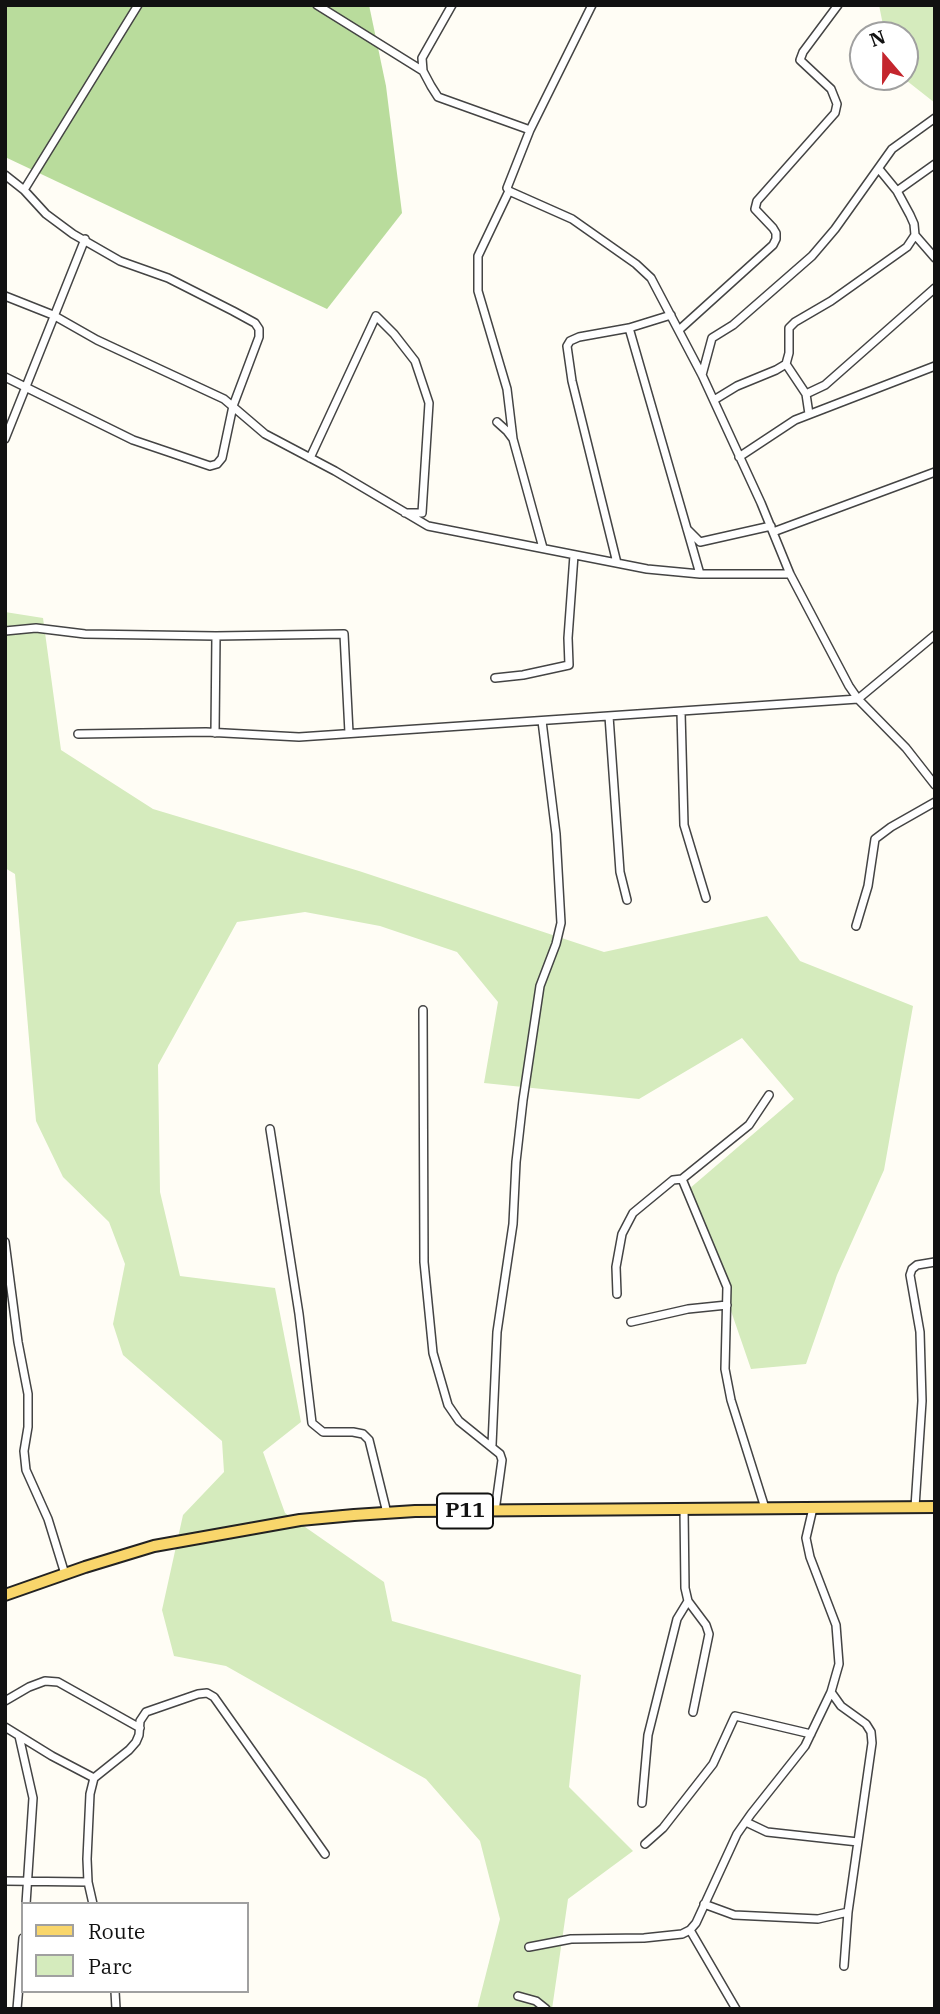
<!DOCTYPE html>
<html>
<head>
<meta charset="utf-8">
<style>
  body { margin:0 }
  #map { position:relative; width:940px; height:2014px; overflow:hidden; background:#fffdf5; font-family:"IBM Plex Serif",serif }
  canvas { display:block }
  .frame { position:absolute; inset:0; border:7px solid #111; pointer-events:none }
  .legend { position:absolute; left:21px; top:1902px; width:228px; height:91px; box-sizing:border-box; background:#fff; border:2px solid #a0a0a0; margin:0; padding:9px 12px; list-style:none; font-size:21px; color:#111 }
  .legend li { display:flex; align-items:center; gap:14px; height:35px }
  .legend b { width:35px; border:2px solid #a0a0a0 }
  .north { position:absolute; left:849px; top:21px; width:70px; height:70px; box-sizing:border-box; background:#fff; border:2px solid #a0a0a0; border-radius:50%; rotate:340deg; font-size:19px; font-weight:700; line-height:28px; text-align:center; color:#111 }
  .north::after { content:''; display:block; margin:auto; width:24px; height:32px; background:#c4262e; clip-path:polygon(50% 0,100% 100%,50% 72%,0 100%) }
</style>
</head>
<body>
<div id="map">
<canvas width="940" height="2014"></canvas>
<div class="frame"></div>
<ul class="legend">
<li><b style="height:9px;background:#f9d66b"></b>Route</li>
<li><b style="height:19px;background:#d5ebbd"></b>Parc</li>
</ul>
<div class="north">N</div>
</div>
<script>
const g = document.querySelector('canvas').getContext('2d');
g.lineJoin = 'round';
function fill(path, color) {
  g.fillStyle = color;
  g.fill(path, 'evenodd');
}
function toPath(rows) {
  const path = new Path2D();
  for (const r of rows) {
    path.moveTo(r[0], r[1]);
    for (let i = 2; i < r.length; i += 2) path.lineTo(r[i], r[i + 1]);
  }
  return path;
}
function strokePath(path, color, width, dash) {
  g.strokeStyle = color;
  g.lineWidth = width;
  g.lineCap = dash ? 'butt' : 'round';
  g.setLineDash(dash || []);
  g.stroke(path);
}
function drawText(font, color, halo, rows, align = 'center') {
  g.font = font + ' "IBM Plex Serif",serif';
  g.lineWidth = 7;
  g.setLineDash([]);
  g.textBaseline = 'middle';
  g.strokeStyle = halo;
  g.fillStyle = color;
  for (const [text, x, y, turn = 0] of rows) {
    g.save();
    g.translate(x, y);
    g.rotate((+turn || 0) * Math.PI / 180);
    g.textAlign = isNaN(turn) ? turn : align;
    if (halo) g.strokeText(text, 0, 0);
    g.fillText(text, 0, 0);
    g.restore();
  }
}
fill(toPath([
  [879,5,935,5,935,103,902,77,905,77,905,35,885,35],
  [5,612,43,618,61,750,153,809,359,871,604,952,767,916,800,961,913,1006,884,1170,837,1275,806,1364,751,1369,689,1189,794,1099,742,1038,639,1099,484,1083,498,1002,457,952,380,926,305,912,237,922,158,1065,160,1192,180,1276,275,1288,301,1422,263,1452,285,1513,384,1582,392,1621,581,1675,569,1787,633,1851,568,1899,552,2009,477,2009,500,1919,480,1841,426,1779,226,1666,174,1656,162,1610,183,1515,224,1472,222,1441,123,1355,113,1324,125,1264,109,1222,63,1177,36,1121,15,874,5,868]
]), '#d5ebbd');
fill(toPath([
  [5,5,369,5,386,86,402,213,327,309,5,157]
]), '#b9dc9c');
const street = toPath([
  [317,5,423,71],
  [452,5,422,58,423,71,431,86,438,97,530,130],
  [592,5,530,130,507,188,509,191,572,219,636,264,651,278,702,375,761,503,790,574,849,686,858,699,906,748,935,785],
  [5,175,24,190,46,214,73,234,120,261,168,278,233,311,255,323,259,329,259,337,233,406,222,458,217,464,210,466,133,440,5,377],
  [24,190,138,5],
  [509,191,478,256,478,291,507,389,513,439],
  [897,191,935,164],
  [915,235,935,258],
  [5,296,53,315,97,340,224,399,265,434,335,471,428,526,647,569,700,574,790,574],
  [629,328,700,574],
  [679,330,773,245,776,239,776,233,773,228,755,209,757,201,835,113,837,104,831,89,800,60,803,52,838,5],
  [786,364,806,394,809,414],
  [702,375,712,338,733,325,812,256,835,229,892,149,935,118],
  [806,394,825,385,935,288],
  [714,400,737,386,776,370,786,364,789,353,789,328,795,322,831,301,907,247,915,235,914,224,910,215,897,191,879,169],
  [497,422,507,431,513,439,543,548],
  [5,439,85,239],
  [739,457,795,420,935,366],
  [310,458,376,316,394,334,415,361,429,403,422,513,405,513],
  [687,529,700,542,771,526],
  [773,532,935,472],
  [617,563,572,381,567,346,570,341,579,337,629,328,671,315],
  [5,631,36,628,85,634,216,636],
  [495,678,523,675,569,665,568,638,574,555],
  [681,712,684,825,706,898],
  [609,716,620,872,627,900],
  [215,733,216,636,344,634,349,733],
  [78,734,206,732,299,737,858,699,935,635],
  [856,926,868,886,875,839,891,827,935,802],
  [423,1010,424,1262,433,1353,448,1405,459,1421,500,1454,502,1460,495,1511],
  [270,1129,299,1314,312,1423,323,1432,353,1432,363,1434,369,1440,387,1513],
  [5,1242,18,1342,28,1394,28,1427,24,1451,26,1470,48,1519,65,1574],
  [617,1294,616,1267,622,1234,633,1213,673,1180,682,1179],
  [631,1322,688,1309,727,1305],
  [492,1445,497,1332,513,1224,516,1162,523,1100,540,986,556,944,561,923,556,834,542,721],
  [915,1507,922,1401,920,1332,910,1275,912,1269,917,1265,935,1262],
  [765,1508,731,1400,725,1369,727,1287,682,1179,749,1125,769,1095],
  [684,1509,685,1588,688,1601,706,1625,709,1634,693,1712],
  [831,1692,841,1706,866,1724,871,1732,872,1743,848,1912,844,1966],
  [5,1701,29,1687,45,1681,58,1682,140,1728],
  [5,1727,52,1756,94,1778],
  [19,1736,33,1798,26,1904],
  [642,1803,648,1735,677,1619,688,1601],
  [746,1822,767,1832,858,1842],
  [645,1844,663,1828,713,1764,735,1716,811,1734],
  [5,1881,88,1882],
  [93,1904,88,1882,87,1859,90,1794,94,1778,129,1750,136,1742,139,1735,140,1721,146,1712,198,1694,207,1693,214,1697,325,1854],
  [704,1904,734,1915,818,1919,848,1912],
  [690,1930,736,2009],
  [529,1947,571,1939,644,1938,682,1934,690,1930,696,1923,737,1834,751,1814,805,1746,831,1692,839,1664,836,1625,810,1557,806,1538,813,1508],
  [115,1991,116,2009],
  [518,1996,536,2001,546,2009],
  [17,2009,23,1938]
]);
const primary = toPath([
  [5,1595,85,1567,154,1546,300,1520,354,1515,415,1511,935,1507]
]);
strokePath(street, '#444', 10);
strokePath(primary, '#222', 14);
strokePath(street, '#fff', 7);
strokePath(primary, '#f9d66b', 10);
for (const [x, y, w] of [
  [465,1511,56]
]) {
  const box = new Path2D();
  box.roundRect(x - w / 2, y - 17.5, w, 35, 5);
  g.fillStyle = '#fff';
  g.fill(box);
  strokePath(box, '#111', 2);
}
drawText('bold 21px', '#111', null, [
  ["P11",465,1511]
]);
</script>
</body>
</html>
